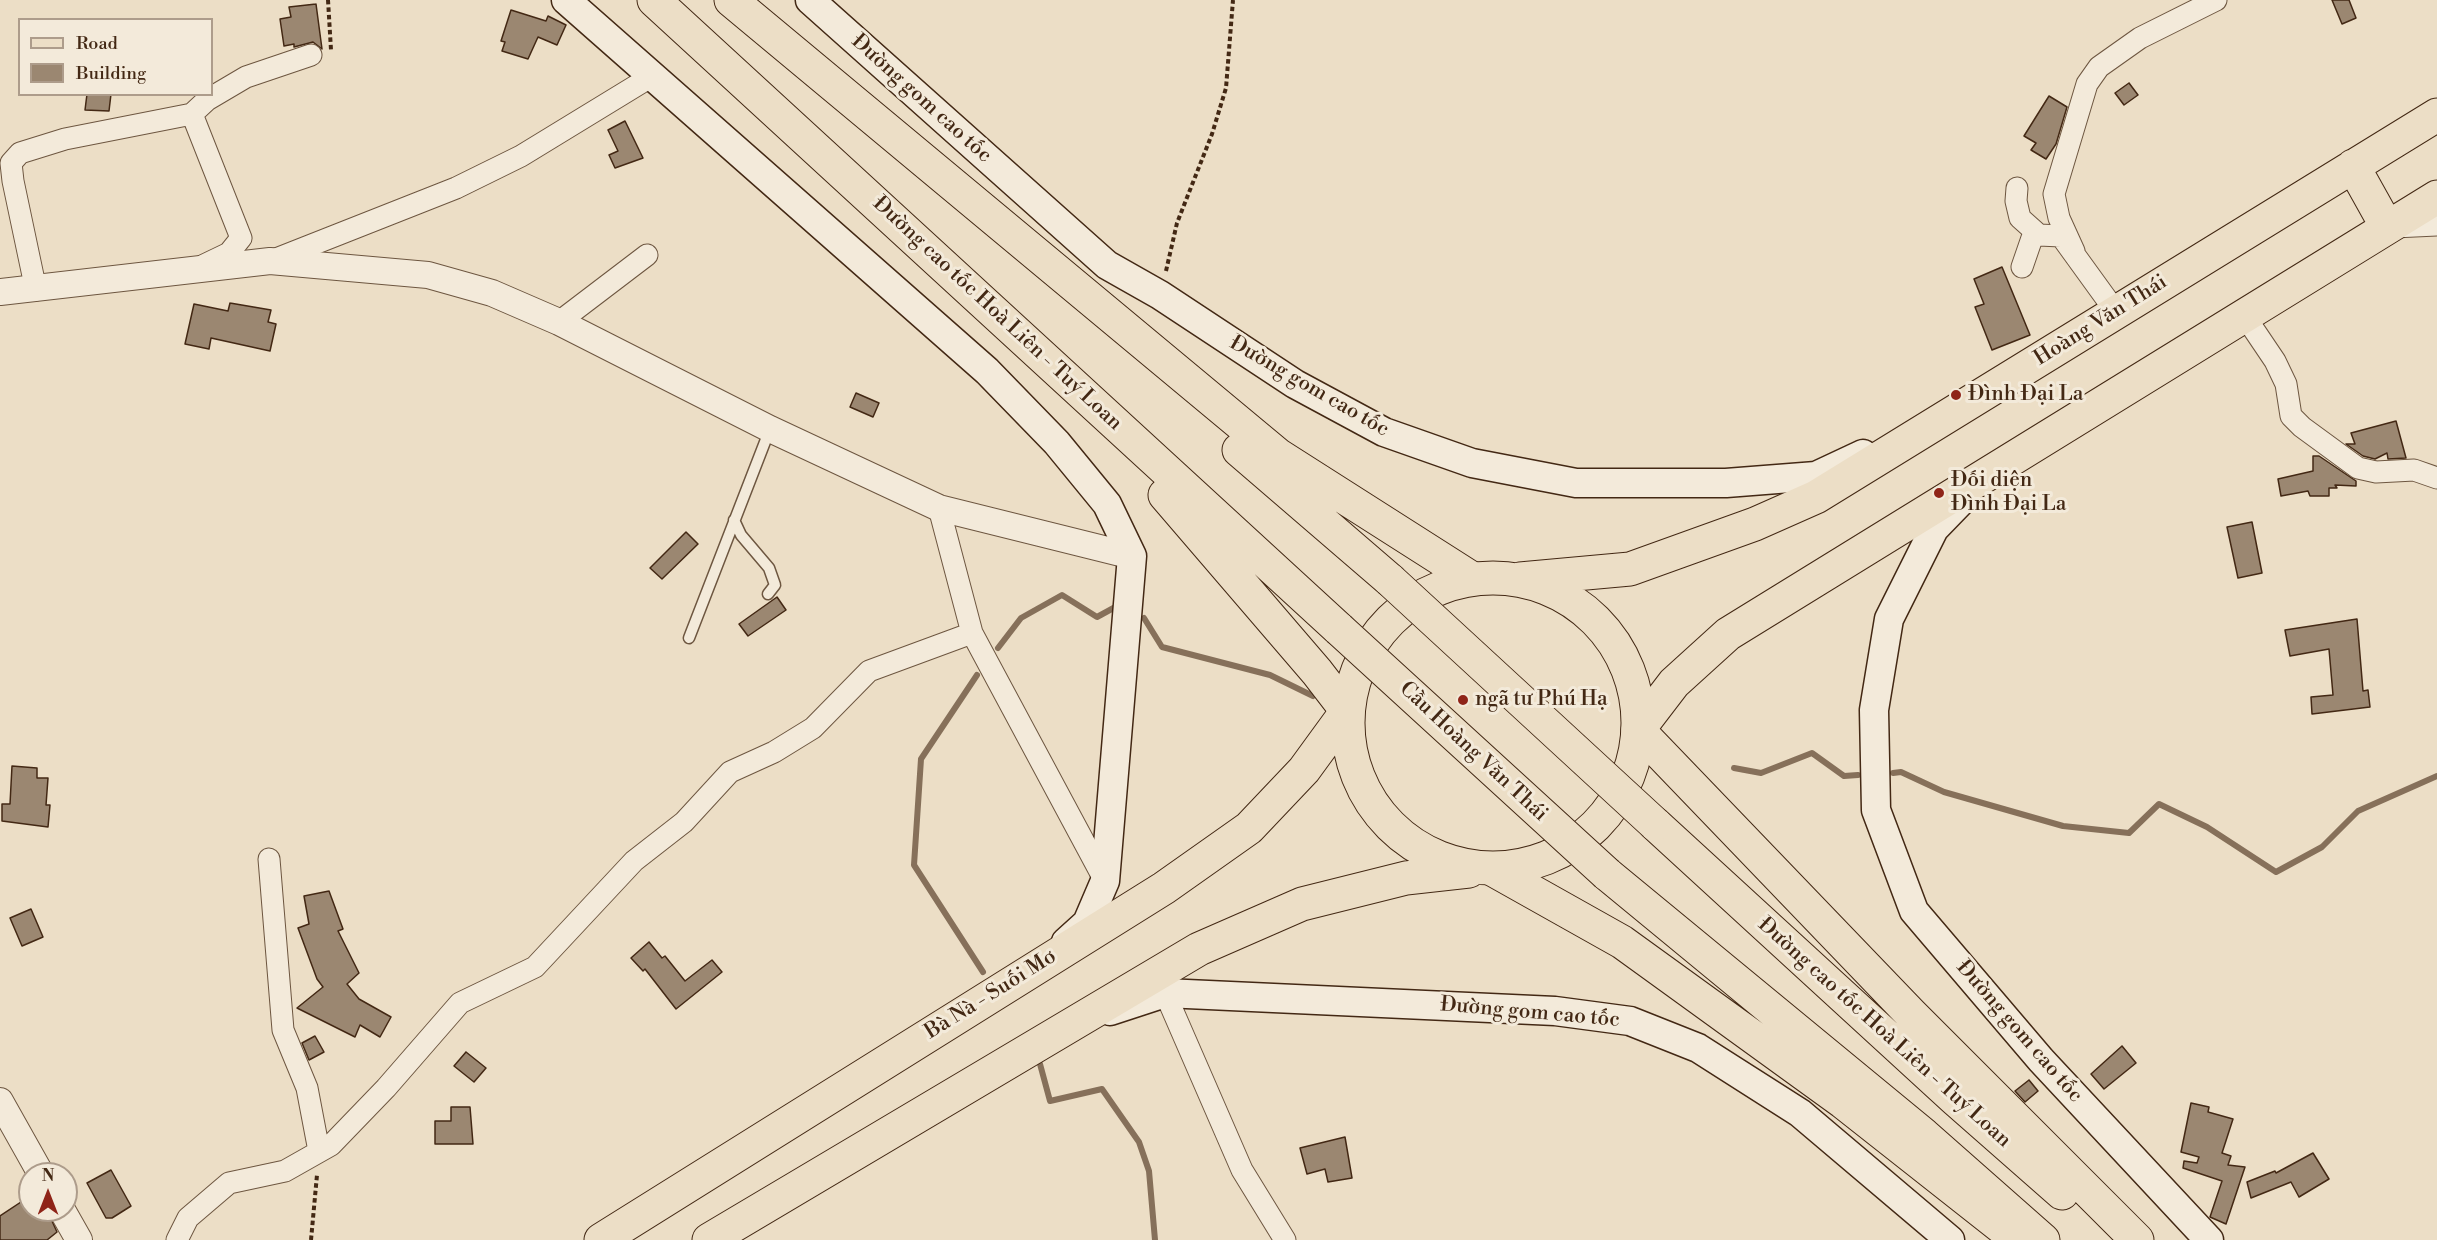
<!DOCTYPE html>
<html>
<head>
<meta charset="utf-8">
<style>
  body { margin:0 }
  #map { position:relative; width:2437px; height:1240px; overflow:hidden; background:#ecdec6; font-family:"Libre Bodoni",serif }
  canvas { display:block }
  .legend { position:absolute; left:18px; top:18px; width:195px; height:78px; box-sizing:border-box; background:#f3eada; border:2px solid #ad9c8b; margin:0; padding:8px 10px; list-style:none; font-size:18px; color:#432814 }
  .legend li { display:flex; align-items:center; gap:12px; height:30px }
  .legend b { width:30px; border:2px solid #ad9c8b }
  .north { position:absolute; left:18px; top:1162px; width:60px; height:60px; box-sizing:border-box; background:#f3eada; border:2px solid #ad9c8b; border-radius:50%; rotate:0deg; font-size:16px; font-weight:700; line-height:24px; text-align:center; color:#432814 }
  .north::after { content:''; display:block; margin:auto; width:21px; height:27px; background:#8f2418; clip-path:polygon(50% 0,100% 100%,50% 72%,0 100%) }
</style>
</head>
<body>
<div id="map">
<canvas width="2437" height="1240"></canvas>
<ul class="legend">
<li><b style="height:8px;background:#ecdec6"></b>Road</li>
<li><b style="height:16px;background:#9b8771"></b>Building</li>
</ul>
<div class="north">N</div>
</div>
<script>
const g = document.querySelector('canvas').getContext('2d');
g.lineJoin = 'round';
function toPath(rows) {
  const path = new Path2D();
  for (const r of rows) {
    if (r.length === 3) {
      path.moveTo(r[0] + r[2], r[1]);
      path.arc(r[0], r[1], r[2], 0, 2 * Math.PI);
      continue;
    }
    path.moveTo(r[0], r[1]);
    for (let i = 2; i < r.length; i += 2) path.lineTo(r[i], r[i + 1]);
  }
  return path;
}
function strokePath(path, color, width, dash) {
  g.strokeStyle = color;
  g.lineWidth = width;
  g.lineCap = dash ? 'butt' : 'round';
  g.setLineDash(dash || []);
  g.stroke(path);
}
function fill(path, color) {
  g.fillStyle = color;
  g.fill(path, 'evenodd');
}
function drawText(font, color, halo, rows, align = 'center') {
  g.font = font + ' "Libre Bodoni",serif';
  g.lineWidth = 6;
  g.setLineDash([]);
  g.textBaseline = 'middle';
  g.strokeStyle = halo;
  g.fillStyle = color;
  for (const [text, x, y, turn = 0] of rows) {
    g.save();
    g.translate(x, y);
    g.rotate((+turn || 0) * Math.PI / 180);
    g.textAlign = isNaN(turn) ? turn : align;
    if (halo) g.strokeText(text, 0, 0);
    g.fillText(text, 0, 0);
    g.restore();
  }
}
strokePath(toPath([
  [1144,618,1162,647,1270,675,1313,696],
  [998,648,1021,618,1062,595,1097,617,1119,605],
  [977,675,921,759,914,865,983,972],
  [1734,768,1761,773,1812,753,1844,776,1858,775],
  [1893,773,1901,772,1944,792,2063,826,2129,833,2159,804,2207,827,2276,872,2322,847,2358,811,2437,776],
  [1040,1064,1050,1101,1102,1089,1139,1142,1149,1171,1155,1240]
]), '#86705a', 6);
const building = toPath([
  [2332,0,2349,0,2356,18,2342,24,2332,0],
  [316,4,322,49,313,42,294,47,294,44,284,46,280,19,291,17,289,7,316,4],
  [511,10,546,21,548,16,566,25,557,45,538,37,528,59,502,51,505,42,501,41,511,10],
  [2129,83,2138,95,2124,105,2115,93,2129,83],
  [87,94,111,94,109,111,85,110,87,94],
  [2049,96,2067,107,2056,144,2046,159,2031,150,2036,143,2024,136,2049,96],
  [625,121,643,158,615,168,609,155,618,151,608,130,625,121],
  [2002,267,2030,335,1992,350,1975,307,1984,304,1974,279,2002,267],
  [230,303,271,310,268,322,276,324,270,351,211,338,209,349,185,344,194,304,228,311,230,303],
  [856,393,879,403,873,417,850,407,856,393],
  [2396,421,2406,458,2388,459,2387,453,2375,459,2363,456,2346,444,2355,444,2351,433,2396,421],
  [2313,456,2319,456,2356,481,2356,486,2335,485,2337,488,2329,488,2329,496,2310,496,2308,491,2281,496,2278,479,2313,471,2313,456],
  [2252,522,2262,573,2238,578,2227,527,2252,522],
  [686,532,698,544,662,579,650,568,686,532],
  [777,597,786,610,748,636,739,624,777,597],
  [2357,619,2363,691,2368,690,2370,707,2312,714,2311,697,2333,695,2329,649,2290,656,2285,630,2357,619],
  [12,766,37,768,37,778,48,778,46,805,50,805,48,827,2,821,2,804,10,804,12,766],
  [329,891,343,929,338,931,359,973,347,984,359,999,391,1017,380,1037,360,1025,355,1037,297,1008,323,987,317,979,298,928,309,924,304,896,329,891],
  [31,909,43,937,22,946,10,918,31,909],
  [649,942,662,958,665,956,685,981,712,960,722,972,676,1009,645,969,643,971,631,958,649,942],
  [315,1036,324,1052,309,1060,302,1043,315,1036],
  [2122,1046,2136,1063,2104,1089,2091,1074,2122,1046],
  [466,1052,486,1068,474,1082,454,1066,466,1052],
  [2029,1080,2038,1091,2025,1102,2015,1091,2029,1080],
  [2191,1103,2209,1107,2208,1112,2233,1119,2222,1153,2231,1156,2228,1165,2245,1167,2226,1224,2210,1217,2222,1181,2183,1168,2184,1161,2197,1163,2199,1157,2181,1152,2191,1103],
  [451,1107,470,1107,473,1144,435,1144,435,1121,451,1121,451,1107],
  [1345,1137,1352,1178,1328,1182,1325,1169,1307,1174,1300,1148,1345,1137],
  [2313,1153,2329,1179,2299,1197,2291,1182,2251,1198,2247,1182,2275,1171,2276,1173,2313,1153],
  [111,1170,131,1206,112,1218,106,1218,87,1183,111,1170],
  [30,1196,30,1210,47,1210,57,1232,47,1240,0,1240,0,1216,30,1196]
]);
fill(building, '#9b8771');
strokePath(building, '#432814', 1.5);
const service = toPath([
  [734,520,741,535,769,568,775,585,768,594],
  [689,638,770,429]
]);
const minor = toPath([
  [192,114,241,238,229,253,204,265],
  [2017,188,2016,201,2020,218,2039,235],
  [2394,227,2437,225],
  [2074,251,2059,218,2054,194,2087,84,2099,67,2140,38,2216,0],
  [271,261,456,188,521,156,652,76],
  [2022,267,2032,238,2039,235,2061,236,2116,312],
  [36,290,13,181,11,163,20,153,65,139,192,114,207,100,246,77,311,55],
  [2244,315,2275,361,2286,384,2291,416,2302,427,2358,468,2376,472,2414,470,2437,478],
  [559,322,647,255],
  [972,633,1105,881],
  [269,859,283,1030,307,1088,319,1151],
  [1165,993,1242,1170,1285,1240],
  [177,1240,188,1218,229,1183,285,1171,331,1145,386,1088,460,1003,535,967,634,861,684,822,730,772,774,752,813,728,869,671,972,633,939,508]
]);
const tertiary = toPath([
  [0,292,270,261,428,275,492,293,559,322,770,429,939,508,1132,556],
  [0,1101,41,1174],
  [62,1210,79,1240]
]);
const secondary = toPath([
  [566,0,987,371,1057,443,1107,504,1132,556,1105,881,1087,923,1066,942],
  [810,0,1107,265,1160,295,1295,384,1384,432,1472,463,1576,483,1726,483,1816,476,1863,454],
  [1966,496,1934,529,1889,619,1874,710,1876,810,1914,911,2041,1060,2209,1240],
  [1110,1011,1165,993,1555,1011,1630,1021,1698,1048,1800,1113,1950,1240]
]);
const primary = toPath([
  [2353,166,2387,227],
  [1493,723,145],
  [1520,579,1630,569,1755,524,1816,497,2437,115],
  [1638,730,1674,683,1728,634,2437,197],
  [601,1240,1164,888,1249,828,1304,770,1347,711],
  [709,1240,1199,949,1302,904,1406,878,1469,871]
]);
const motorway = toPath([
  [654,0,1339,629],
  [731,0,1278,455,1471,578],
  [1239,450,1390,580],
  [1165,495,1317,672,1347,711],
  [1638,730,1911,1014,2137,1240],
  [1655,824,1955,1099,2062,1193],
  [1492,869,1622,942,1843,1102,2018,1240],
  [1607,874,1924,1135,2043,1240]
]);
strokePath(service, '#6d5640', 13);
strokePath(minor, '#6d5640', 23);
strokePath(tertiary, '#6d5640', 28);
strokePath(secondary, '#432814', 31);
strokePath(primary, '#432814', 35);
strokePath(motorway, '#432814', 35);
strokePath(toPath([
  [328,0,331,50],
  [1166,271,1177,223,1212,134,1226,88,1233,0],
  [311,1240,317,1175]
]), '#432814', 4, [4.5, 3]);
strokePath(service, '#f3eada', 10);
strokePath(minor, '#f3eada', 21);
strokePath(tertiary, '#f3eada', 26);
strokePath(secondary, '#f3eada', 28);
strokePath(primary, '#ecdec6', 33);
strokePath(motorway, '#ecdec6', 33);
const motorwayBridge = toPath([
  [1390,580,1655,824],
  [1339,629,1607,874]
]);
strokePath(motorwayBridge, '#432814', 35, []);
strokePath(motorwayBridge, '#ecdec6', 33);
for (const [x, y, r, color] of [
  [1956,395,6,"#8f2418"],
  [1939,493,6,"#8f2418"],
  [1463,700,6,"#8f2418"]
]) {
  const dot = new Path2D();
  dot.arc(x, y, r, 0, 2 * Math.PI);
  g.fillStyle = color;
  g.fill(dot);
  strokePath(dot, '#f3eada', 2);
}
drawText('21px', '#432814', '#f3eada', [
  ["Đường gom cao tốc",921,99,42],
  ["Đường cao tốc Hoà Liên - Tuý Loan",997,314,43],
  ["Hoàng Văn Thái",2101,321,-32],
  ["Đường gom cao tốc",1309,387,30],
  ["Cầu Hoàng Văn Thái",1473,752,43],
  ["Bà Nà - Suối Mơ",991,995,-32],
  ["Đường gom cao tốc",1530,1013,5],
  ["Đường gom cao tốc",2019,1032,49],
  ["Đường cao tốc Hoà Liên - Tuý Loan",1884,1033,42]
]);
drawText('21px', '#432814', '#f3eada', [
  ["Đình Đại La",1968,395],
  ["Đối diện",1951,481],
  ["Đình Đại La",1951,505],
  ["ngã tư Phú Hạ",1475,700]
], 'left');
</script>
</body>
</html>
